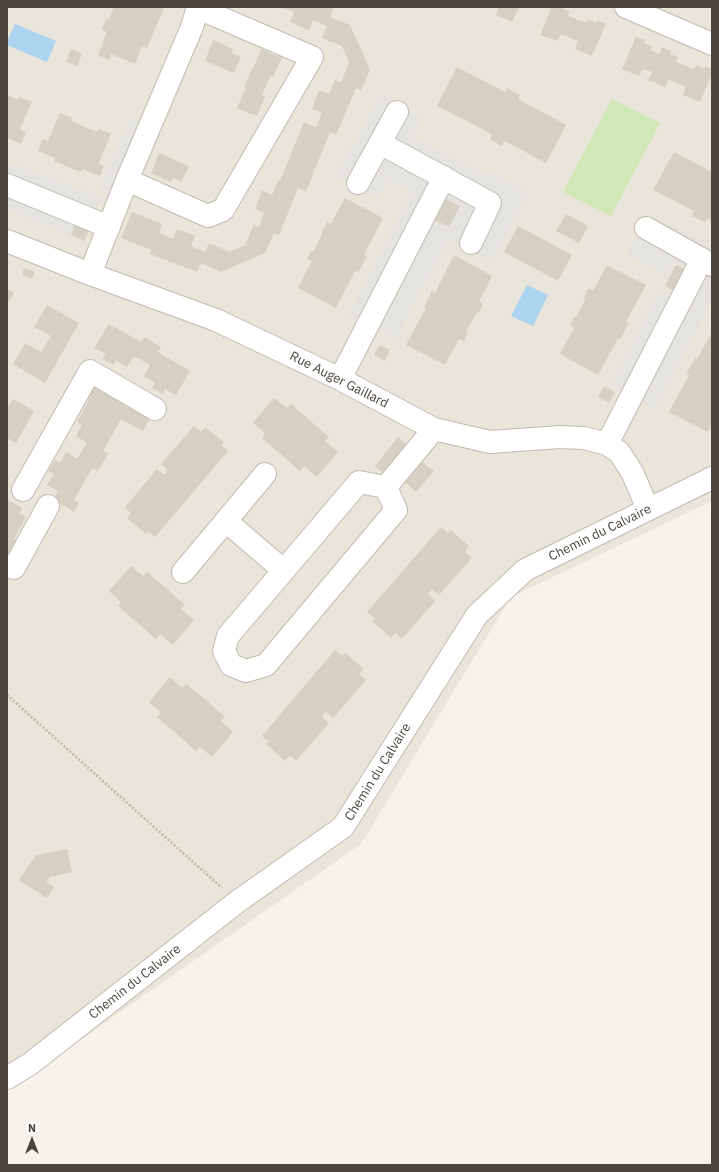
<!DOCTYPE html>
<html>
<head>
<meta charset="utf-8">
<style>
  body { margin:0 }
  #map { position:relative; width:719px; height:1172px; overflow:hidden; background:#f6f3ec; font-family:"IBM Plex Sans",sans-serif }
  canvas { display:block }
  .frame { position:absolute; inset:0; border:8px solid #4a443a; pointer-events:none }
  .north { position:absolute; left:12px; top:1120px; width:40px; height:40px; -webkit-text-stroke:3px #fff; paint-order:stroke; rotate:0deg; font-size:11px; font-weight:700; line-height:16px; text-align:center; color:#4a443a }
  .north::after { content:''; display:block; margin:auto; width:14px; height:18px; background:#4a443a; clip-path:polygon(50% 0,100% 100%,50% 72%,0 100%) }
</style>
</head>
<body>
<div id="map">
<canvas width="719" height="1172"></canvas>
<div class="frame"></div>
<div class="north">N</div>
</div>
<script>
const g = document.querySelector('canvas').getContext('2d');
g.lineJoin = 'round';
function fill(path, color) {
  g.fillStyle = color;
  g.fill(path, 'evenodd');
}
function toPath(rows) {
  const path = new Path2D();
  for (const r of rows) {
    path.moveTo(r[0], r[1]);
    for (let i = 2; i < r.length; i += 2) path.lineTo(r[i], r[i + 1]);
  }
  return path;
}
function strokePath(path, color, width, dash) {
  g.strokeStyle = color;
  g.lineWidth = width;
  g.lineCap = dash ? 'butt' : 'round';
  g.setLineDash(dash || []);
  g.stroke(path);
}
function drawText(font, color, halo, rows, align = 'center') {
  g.font = font + ' "IBM Plex Sans",sans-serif';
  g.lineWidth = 3.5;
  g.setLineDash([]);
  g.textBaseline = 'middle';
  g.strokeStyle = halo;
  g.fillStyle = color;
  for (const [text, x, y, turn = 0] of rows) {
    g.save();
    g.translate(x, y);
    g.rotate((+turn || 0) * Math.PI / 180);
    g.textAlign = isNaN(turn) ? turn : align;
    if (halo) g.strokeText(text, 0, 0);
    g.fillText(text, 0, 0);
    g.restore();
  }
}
fill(toPath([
  [7,7,712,7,712,501,511,597,361,844,7,1091]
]), '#e9e5db');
fill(toPath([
  [612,99,660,123,611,216,563,192]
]), '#d1e8b7');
fill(toPath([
  [380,94,422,117,412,137,483,174,486,170,528,192,492,261,448,239,396,339,349,314,412,192,388,180,378,199,336,177],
  [130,118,144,125,114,196,100,190],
  [7,162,106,199,75,224,71,235,7,209],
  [648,214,712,247,712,301,655,409,611,386,661,289,679,298,693,271,674,261,666,276,627,255]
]), '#e5e3e0');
fill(toPath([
  [15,24,56,41,47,62,7,45,7,42],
  [527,285,548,295,533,326,511,316]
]), '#acd3ef');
fill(toPath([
  [114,7,164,7,147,48,142,46,135,64,111,54,109,60,98,55,107,32,102,30,106,19,109,20],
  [281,7,334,7,330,17,350,25,370,70,361,90,356,88,336,135,330,132,306,191,298,188,279,235,274,233,265,253,221,272,201,263,197,272,150,254,151,250,121,238,132,212,162,224,159,233,173,239,177,229,195,236,191,246,205,252,209,243,229,252,245,245,254,225,259,227,264,213,255,209,262,190,272,195,278,180,280,181,304,122,316,127,322,113,312,109,319,90,329,94,335,80,341,83,349,62,342,46,322,38,327,26,313,20,309,30,290,22,294,12],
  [499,7,519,7,512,22,496,15],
  [552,7,562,7,562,8,570,12,568,16,586,23,588,19,596,23,597,20,606,24,592,56,575,49,578,41,561,34,557,41,540,35],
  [636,37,645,40,644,43,652,46,650,50,659,54,662,47,671,51,670,54,678,57,676,62,694,69,696,65,704,69,705,66,712,69,712,73,700,102,683,95,686,87,668,79,665,87,648,80,652,72,643,69,639,76,622,69],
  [213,40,233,49,232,53,241,57,234,73,205,61],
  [71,49,82,54,77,66,66,62],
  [261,49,282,58,273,77,270,76,262,95,265,97,257,116,237,108,246,88,244,88,252,68,253,69],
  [457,67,505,92,507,88,520,95,518,99,566,125,546,163,505,141,502,146,490,139,492,134,437,106],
  [7,95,18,100,19,97,32,102,20,129,26,132,21,144,7,138],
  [60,113,72,118,71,121,97,132,99,129,111,134,99,163,104,166,100,176,83,169,81,172,54,161,55,158,38,151,43,139,48,141],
  [674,152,712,172,712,221,707,218,705,222,692,216,694,211,653,190],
  [159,153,189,166,181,182,173,178,171,182,151,173],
  [345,198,383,218,364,255,367,257,358,272,355,271,336,308,298,288,312,261,307,258,312,250,314,251,323,232,322,231,327,222,331,224],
  [446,199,460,206,449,227,435,220],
  [566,214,588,226,579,243,556,231],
  [75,224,89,230,84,241,71,235],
  [518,226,572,255,558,281,504,252],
  [454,255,492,276,479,302,483,304,479,313,477,312,466,331,468,332,464,341,459,339,445,365,406,345,426,308,424,307,432,291,435,293],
  [607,265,646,285,626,322,629,323,620,339,618,338,598,375,560,354,574,328,570,325,574,316,576,317,586,298,584,297,589,288,593,291],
  [676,265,689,271,677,293,665,286],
  [24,268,35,272,32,279,22,275],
  [7,289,14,293,9,302,7,300],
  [47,305,79,323,45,383,13,364,25,343,41,352,51,336,34,327],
  [109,324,141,342,144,337,161,347,158,352,190,371,176,395,165,389,163,394,152,388,155,383,144,376,150,365,134,356,127,367,116,360,114,365,102,359,106,354,94,348],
  [712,332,712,424,708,432,669,412,689,375,686,374,695,358,697,359],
  [380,345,390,350,385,361,374,355],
  [94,381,152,415,143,431,121,419,103,451,108,454,98,471,92,468,74,500,79,503,74,512,54,500,58,491,47,485,54,474,48,471,55,460,60,463,66,452,77,459,87,443,76,436,82,425,77,422,89,400,84,397],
  [604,386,615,392,609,403,598,397],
  [274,398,287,408,291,404,329,437,325,441,338,452,317,477,304,466,300,471,262,438,265,433,253,423],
  [13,399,34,411,16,443,7,438,7,409],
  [194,426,201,432,205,427,224,442,221,445,228,451,155,537,148,531,146,534,127,518,131,513,125,507,157,469,164,475,168,470,161,464],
  [398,437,407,445,383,473,375,466],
  [422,462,434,471,416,492,405,482],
  [7,499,22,508,19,513,26,517,14,539,21,544,16,554,10,550,7,555],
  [441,527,448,533,450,530,469,546,465,552,472,558,439,595,432,589,428,594,435,601,402,639,395,633,391,638,372,621,375,618,367,612],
  [131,566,143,576,147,572,166,588,185,605,181,609,194,620,173,645,160,634,156,639,118,606,121,602,109,591],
  [335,650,342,656,345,653,364,669,359,674,366,680,333,718,326,712,322,717,329,723,296,761,290,755,285,761,266,744,269,742,262,736],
  [170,677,182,688,186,684,206,700,225,717,221,721,233,732,212,757,199,746,196,751,157,717,161,713,149,702],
  [67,849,72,872,50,877,46,882,54,887,47,898,19,880,36,855]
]), '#d7cfc2');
const minor = toPath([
  [626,7,712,44],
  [380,143,490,203,471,243],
  [127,180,208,216,223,210,312,57,198,8],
  [358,183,397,112],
  [7,185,109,227],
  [646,228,712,265],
  [7,241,90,274,216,320,340,379,434,429,490,442,560,437,584,438,607,444,619,452,632,472,648,509],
  [90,274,127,180,192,27,198,7],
  [340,379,444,177],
  [607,444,702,259],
  [359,482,386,487,396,510,266,665,246,671,231,665,224,651,228,636,359,482],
  [386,487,434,429],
  [23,490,90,371,155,409],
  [226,521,283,570],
  [14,568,48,506],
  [183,572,265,474],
  [7,1078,30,1064,237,902,343,827,477,615,525,570,712,478]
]);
strokePath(minor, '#c1bbaf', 24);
strokePath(toPath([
  [7,695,222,888]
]), '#c2b7a0', 2.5, [2, 2]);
strokePath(minor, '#fff', 22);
drawText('13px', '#4a443a', '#fff', [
  ["Rue Auger Gaillard",339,380,27],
  ["Chemin du Calvaire",600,533,-26],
  ["Chemin du Calvaire",378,772,-58],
  ["Chemin du Calvaire",135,982,-38]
]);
</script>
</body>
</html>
